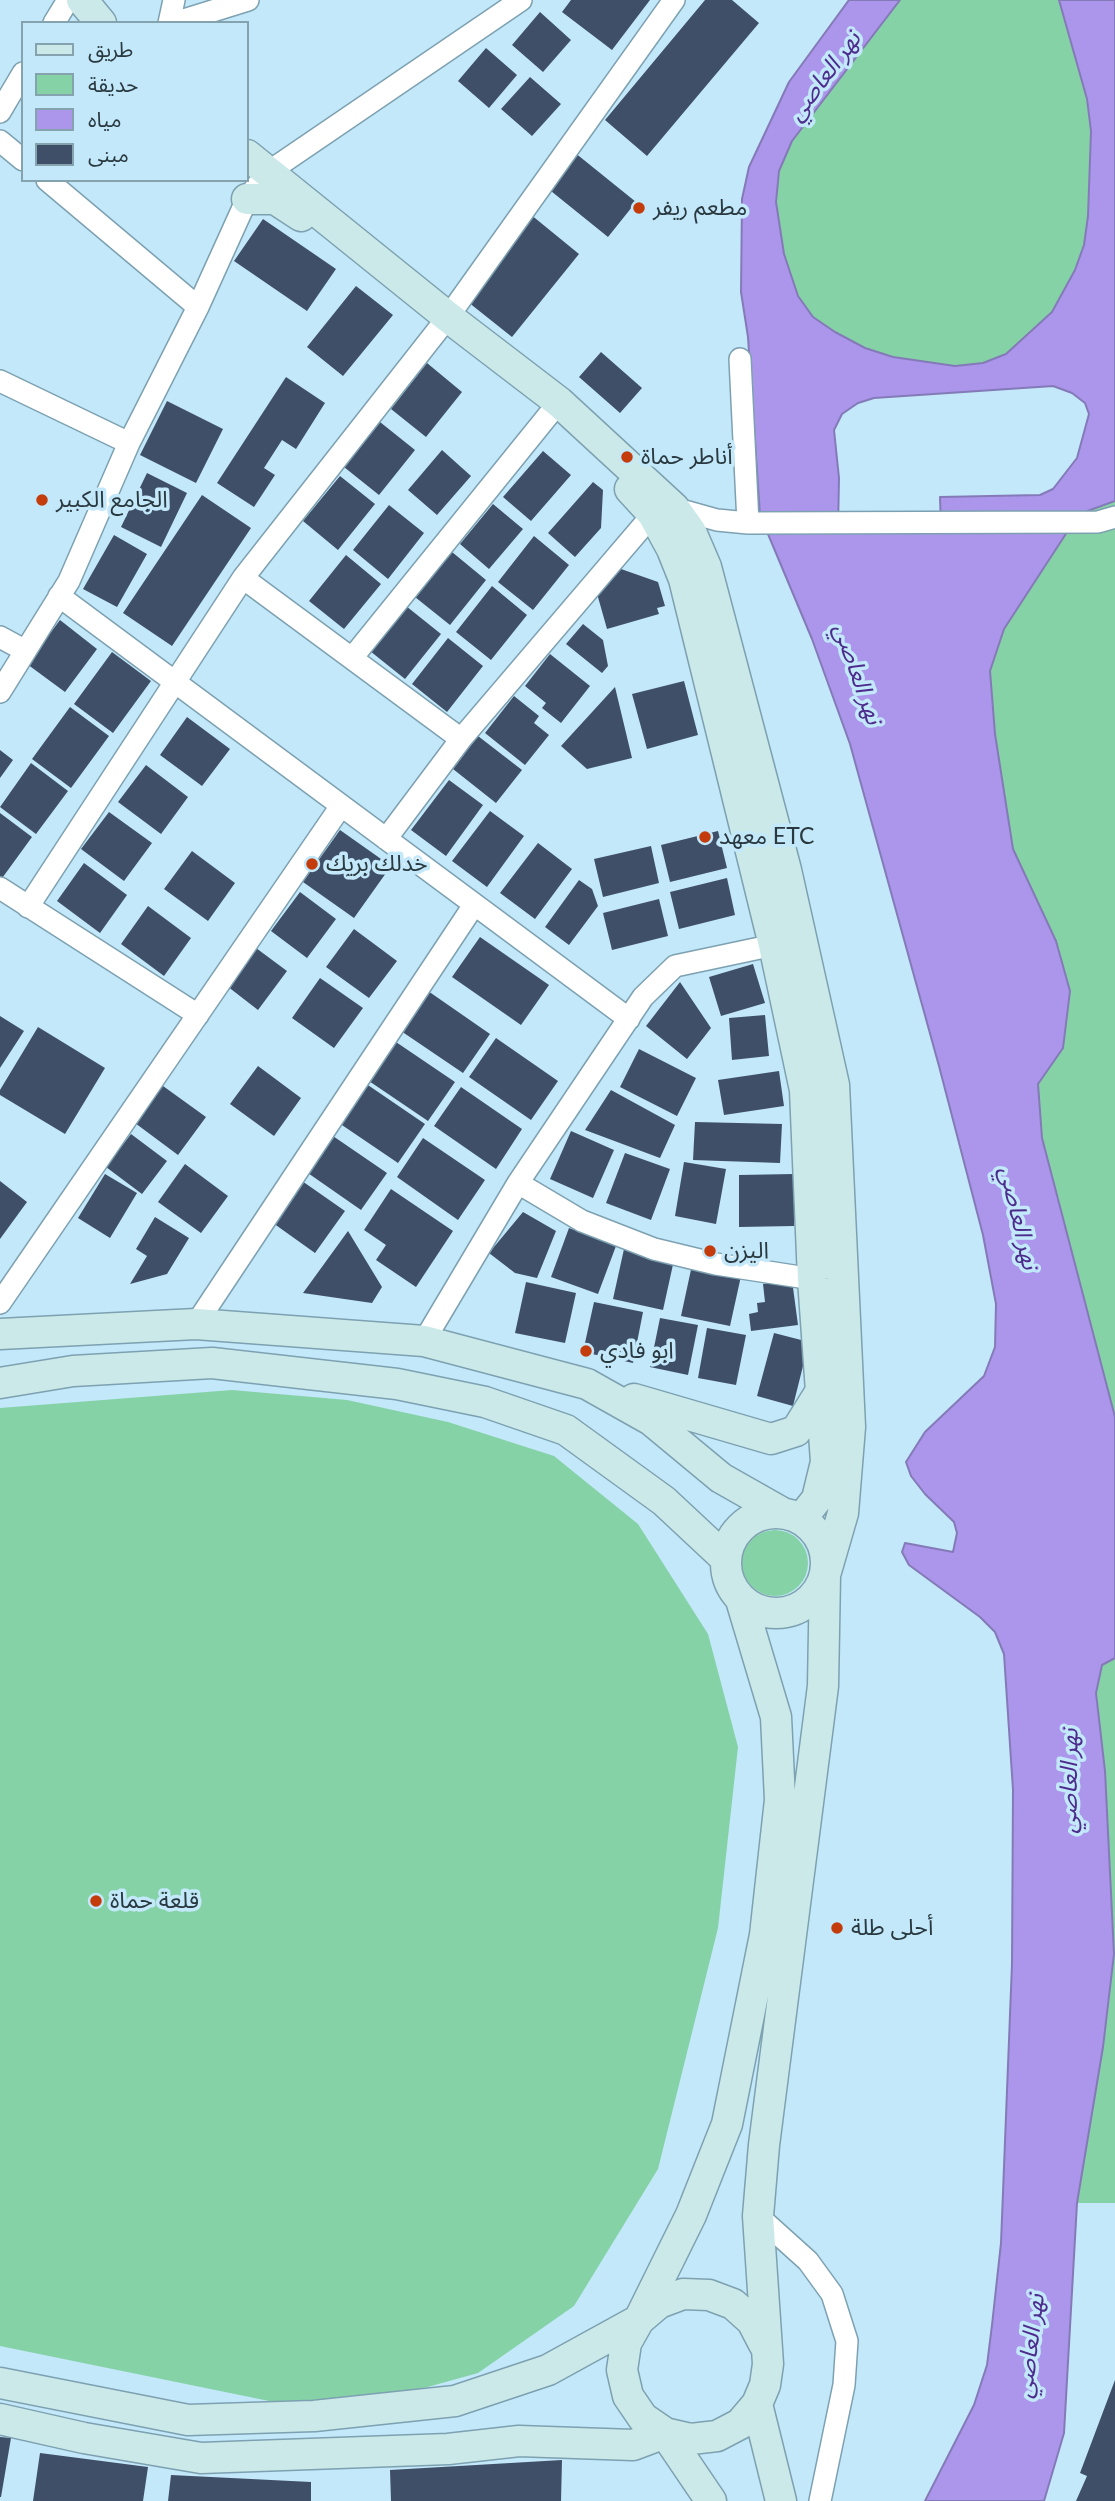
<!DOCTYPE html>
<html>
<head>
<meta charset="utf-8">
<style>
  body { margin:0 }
  #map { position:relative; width:1115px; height:2501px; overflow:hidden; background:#c2e8f9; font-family:Lato,"Noto Sans Arabic",sans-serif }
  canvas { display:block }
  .legend { position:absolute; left:21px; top:21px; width:228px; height:161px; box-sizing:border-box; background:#c2e8f9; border:2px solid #85a2af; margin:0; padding:9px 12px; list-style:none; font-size:21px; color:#2a3940 }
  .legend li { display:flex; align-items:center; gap:14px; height:35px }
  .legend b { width:35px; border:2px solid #85a2af }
</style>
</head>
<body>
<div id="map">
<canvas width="1115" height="2501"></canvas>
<ul class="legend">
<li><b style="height:9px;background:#cbe9e8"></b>طريق</li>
<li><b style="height:19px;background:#86d2a7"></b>حديقة</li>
<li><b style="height:19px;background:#ab96eb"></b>مياه</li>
<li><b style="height:19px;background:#404f68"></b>مبنى</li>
</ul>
</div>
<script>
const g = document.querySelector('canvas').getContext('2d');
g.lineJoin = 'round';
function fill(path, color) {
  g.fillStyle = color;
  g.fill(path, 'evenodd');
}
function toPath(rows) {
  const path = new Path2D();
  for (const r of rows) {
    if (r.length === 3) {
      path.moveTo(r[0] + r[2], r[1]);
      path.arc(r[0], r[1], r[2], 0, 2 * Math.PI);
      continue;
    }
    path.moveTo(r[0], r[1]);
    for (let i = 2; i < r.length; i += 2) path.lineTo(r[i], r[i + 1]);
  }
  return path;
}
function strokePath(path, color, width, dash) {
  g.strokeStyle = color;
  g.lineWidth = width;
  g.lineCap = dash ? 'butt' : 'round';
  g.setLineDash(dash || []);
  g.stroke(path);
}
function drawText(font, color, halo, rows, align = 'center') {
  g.font = font + ' Lato,"Noto Sans Arabic",sans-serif';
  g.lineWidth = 7;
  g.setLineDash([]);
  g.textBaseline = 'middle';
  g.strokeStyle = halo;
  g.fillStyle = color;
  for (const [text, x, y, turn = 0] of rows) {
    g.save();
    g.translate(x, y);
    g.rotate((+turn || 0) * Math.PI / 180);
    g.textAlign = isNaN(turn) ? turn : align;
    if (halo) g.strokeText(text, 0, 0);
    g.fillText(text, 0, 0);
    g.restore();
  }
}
fill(toPath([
  [900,0,1059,0,1087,99,1091,131,1088,216,1084,245,1075,270,1052,312,1006,354,983,363,955,366,893,357,865,348,835,332,813,317,798,296,784,254,776,202,779,171,792,141],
  [1115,501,1115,1417,1042,1138,1038,1084,1063,1048,1056,941,1013,849,995,734,990,671,1004,629,1071,526,1082,513],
  [232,1390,347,1400,448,1422,554,1456,638,1524,708,1634,738,1747,718,1928,658,2169,574,2306,478,2373,399,2395,274,2402,0,2346,0,1408],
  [775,1563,33],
  [1115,1658,1115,2203,1077,2203,1103,2047,1114,1954,1105,1771,1096,1693,1102,1665]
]), '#86d2a7');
const water = toPath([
  [849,0,900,0,792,141,779,171,776,202,784,254,798,296,813,317,835,332,865,348,893,357,955,366,983,363,1006,354,1052,312,1075,270,1084,245,1088,216,1091,131,1087,99,1059,0,1115,0,1115,501,1082,513,1071,526,1004,629,990,671,995,734,1013,849,1056,941,1070,991,1063,1048,1038,1084,1042,1138,1115,1417,1115,1658,1102,1665,1096,1693,1105,1771,1114,1954,1103,2047,1077,2203,1064,2433,1044,2501,925,2501,974,2405,987,2365,992,2325,1001,2243,1012,1964,1013,1790,1004,1654,995,1632,980,1617,909,1565,902,1552,905,1543,953,1552,957,1533,954,1522,925,1494,911,1476,906,1462,925,1432,984,1376,995,1347,996,1304,983,1235,939,1066,850,744,812,639,760,515,748,337,741,292,742,199,749,167,789,82,849,0],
  [1053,386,1072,393,1085,403,1089,414,1077,458,1053,489,1040,495,940,497,941,527,838,530,839,478,834,430,842,414,858,403,874,398,1053,386]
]);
fill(water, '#ab96eb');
strokePath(water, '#847ab8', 2);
fill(toPath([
  [571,0,650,0,612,50,562,12],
  [705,0,732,0,759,23,647,156,605,120],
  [540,12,571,40,543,72,512,45],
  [486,48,517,75,489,108,458,81],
  [530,77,561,104,532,136,501,109],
  [574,152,636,202,608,237,546,187],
  [530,214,579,254,512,337,463,298],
  [263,219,336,269,307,311,234,261],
  [356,286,393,315,343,376,307,347],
  [601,352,642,388,620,413,579,377],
  [427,363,462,392,426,437,391,409],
  [286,377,325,403,296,449,282,440,264,468,275,475,254,507,217,483],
  [167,401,223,429,196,483,140,455],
  [380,422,415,450,379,495,344,467],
  [442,450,471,476,437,515,408,490],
  [543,451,571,475,531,521,503,497],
  [147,473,187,493,161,547,121,527],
  [340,476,375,504,338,550,303,521],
  [593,482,603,490,601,528,575,557,548,533],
  [202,495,251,528,172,646,123,613],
  [493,504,523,529,489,569,460,544],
  [389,505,424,533,388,579,353,550],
  [114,535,147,554,117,607,83,589],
  [534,536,569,565,533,610,498,582],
  [452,552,486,580,450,625,415,597],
  [346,555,381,584,344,629,309,601],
  [621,569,658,582,665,606,657,608,659,614,607,629,596,590],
  [492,586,527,615,491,660,456,632],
  [406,606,441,634,405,679,370,651],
  [60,620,97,649,65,692,27,664],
  [583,624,603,640,608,666,602,673,566,644],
  [448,638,483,666,447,712,412,684],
  [112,652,151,681,113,733,74,704],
  [550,654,590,686,561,723,542,708,546,703,525,686],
  [684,681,698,735,647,749,632,694],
  [615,687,632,758,587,769,561,746],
  [514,696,539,716,534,723,549,735,525,765,485,733],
  [70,707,109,736,71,788,32,759],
  [187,717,230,749,202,786,160,755],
  [478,736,522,770,496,803,453,769],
  [0,750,13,760,0,778],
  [31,763,68,791,36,834,0,807],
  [146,765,188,797,161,834,118,802],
  [449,780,483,805,446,856,411,830],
  [490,811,524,836,487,887,452,861],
  [109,812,152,843,124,881,81,849],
  [0,813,32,837,0,881],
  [340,830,391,866,354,918,303,882],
  [718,831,727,868,670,882,661,845],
  [538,843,572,869,535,919,500,893],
  [651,846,659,883,603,897,594,859],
  [192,851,235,883,208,921,164,889],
  [84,863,127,895,100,933,57,901],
  [727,878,735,915,679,929,670,892],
  [579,880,592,889,598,906,569,945,545,927],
  [300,892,336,919,307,958,271,931],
  [659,899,668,936,612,950,603,913],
  [148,906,191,938,164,976,121,944],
  [354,929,397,961,369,998,326,967],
  [480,937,549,985,521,1025,452,977],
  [256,948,287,971,258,1010,227,986],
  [753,964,765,1003,721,1016,709,977],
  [320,978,363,1008,334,1048,292,1018],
  [680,982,711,1028,687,1059,646,1026],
  [428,991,490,1034,463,1073,401,1031],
  [765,1015,769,1056,732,1060,729,1018],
  [0,1016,24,1031,0,1068],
  [38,1027,105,1068,65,1134,0,1095,0,1090],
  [496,1038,558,1081,531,1120,469,1077],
  [393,1040,455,1082,428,1121,366,1079],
  [639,1049,696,1078,677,1116,620,1087],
  [258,1066,301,1098,274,1136,230,1104],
  [779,1071,784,1106,724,1115,718,1080],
  [362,1081,425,1124,398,1163,336,1121],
  [163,1086,206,1117,178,1155,135,1123],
  [461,1087,522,1129,496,1169,434,1126],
  [611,1090,675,1125,660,1158,585,1130],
  [695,1122,782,1124,780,1163,693,1160],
  [571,1131,614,1150,593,1198,550,1179],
  [131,1134,167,1161,142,1194,106,1167],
  [330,1134,387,1173,361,1210,305,1171],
  [423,1138,485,1180,458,1220,397,1177],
  [625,1153,670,1169,651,1220,606,1203],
  [684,1162,726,1169,716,1224,675,1216],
  [185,1164,228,1196,201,1233,158,1202],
  [105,1174,137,1193,110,1238,78,1218],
  [794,1174,794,1226,739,1227,739,1175],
  [0,1181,27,1202,0,1239],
  [302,1181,345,1211,315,1253,273,1223],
  [391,1189,453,1231,416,1287,376,1260,386,1245,364,1230],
  [523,1212,556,1231,537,1278,515,1273,489,1253],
  [155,1217,189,1238,167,1274,130,1284,147,1256,136,1249],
  [569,1228,616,1246,598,1294,551,1277],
  [348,1231,382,1287,372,1303,303,1293],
  [624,1249,674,1260,663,1310,613,1299],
  [692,1265,741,1276,730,1326,681,1316],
  [792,1280,798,1325,751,1331,749,1314,758,1312,757,1303,765,1302,763,1284],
  [526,1282,576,1293,565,1343,515,1333],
  [594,1302,643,1312,633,1363,583,1352],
  [660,1318,698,1325,688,1375,650,1367],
  [707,1328,746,1335,736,1385,698,1378],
  [774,1333,809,1342,793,1406,757,1396],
  [1115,2380,1115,2501,1076,2501,1087,2476,1080,2473],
  [0,2437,11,2438,1,2497,0,2497],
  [40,2453,148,2467,143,2501,33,2501],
  [562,2460,561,2501,391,2501,390,2470],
  [171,2475,311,2482,311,2501,168,2501]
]), '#404f68');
const street = toPath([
  [54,23,68,0],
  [169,23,174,0],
  [174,23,248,0],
  [0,112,23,73],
  [0,141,23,160],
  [47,180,198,307],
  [740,359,748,523],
  [0,381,129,443],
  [243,578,461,739],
  [59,596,629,1019],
  [0,637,24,650],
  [352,658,559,402],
  [0,692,69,581,129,443,198,307,247,199,267,173,521,0],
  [386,839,461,739,653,514,674,508,717,520,748,523,1098,522,1115,517],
  [0,888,198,1015],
  [28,907,243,578,448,317,674,0],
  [518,1183,582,1221,654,1249,716,1264,813,1279],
  [0,1303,341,806],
  [196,1324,474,905],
  [424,1341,518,1183,643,997,675,966,774,945],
  [758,2216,808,2261,832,2294,847,2341,844,2385,820,2501]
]);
const secondary = toPath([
  [82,0,101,23],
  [247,155,448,317,559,402,674,508,691,532,706,567,786,870,834,1085,850,1427,843,1513,825,1575,823,1686,764,2145,758,2216,768,2364,765,2385,757,2404,740,2424,717,2436,691,2439,665,2433,643,2418,628,2396,622,2370,626,2343,639,2320,659,2303,683,2294,709,2295,733,2304,752,2321,764,2344],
  [247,199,275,199,301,216],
  [630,489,653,514,672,549,684,579,774,945,805,1090,813,1279,826,1462,817,1499,801,1519],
  [0,1334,196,1324,424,1341,587,1384,651,1420,721,1478,781,1512],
  [0,1383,73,1371,212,1363,397,1384,485,1402,566,1430,664,1501,725,1558],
  [634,1399,771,1439,796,1431,821,1391],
  [776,1563,50],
  [0,2383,188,2420,314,2416,455,2401,548,2370,639,2320,691,2215,727,2124,765,1935,780,1800,776,1717,741,1600],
  [757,2404,781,2501],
  [0,2419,84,2438,201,2458,448,2449,519,2441,633,2445,665,2433,711,2501]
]);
strokePath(street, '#7da1b1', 24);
strokePath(secondary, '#7da1b1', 33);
strokePath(street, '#fff', 21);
strokePath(secondary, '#cbe9e8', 30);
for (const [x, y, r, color] of [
  [639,208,7,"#c43c0c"],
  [627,457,7,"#c43c0c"],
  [42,500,7,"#c43c0c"],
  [705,837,7,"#c43c0c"],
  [312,864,7,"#c43c0c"],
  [710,1251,7,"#c43c0c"],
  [586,1351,7,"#c43c0c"],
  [96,1901,7,"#c43c0c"],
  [837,1928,7,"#c43c0c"]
]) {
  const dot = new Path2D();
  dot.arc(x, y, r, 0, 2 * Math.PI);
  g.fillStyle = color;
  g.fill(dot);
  strokePath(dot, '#c2e8f9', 2.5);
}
drawText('23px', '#2a3940', '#c2e8f9', [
  ["مطعم ريفر",653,208],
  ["أناطر حماة",641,457],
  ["الجامع الكبير",56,500],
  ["معهد ETC",719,837],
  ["خدلك بريك",326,864],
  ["اليزن",724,1251],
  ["ابو فادي",600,1351],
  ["قلعة حماة",110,1901],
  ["أحلى طلة",851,1928]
], 'left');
drawText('italic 24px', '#4d2c8d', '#c2e8f9', [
  ["نهر العاصي",824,76,-53],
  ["نهر العاصي",858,674,71],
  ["نهر العاصي",1019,1218,77],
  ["نهر العاصي",1069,1781,-89],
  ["نهر العاصي",1030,2346,-83]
]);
</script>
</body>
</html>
